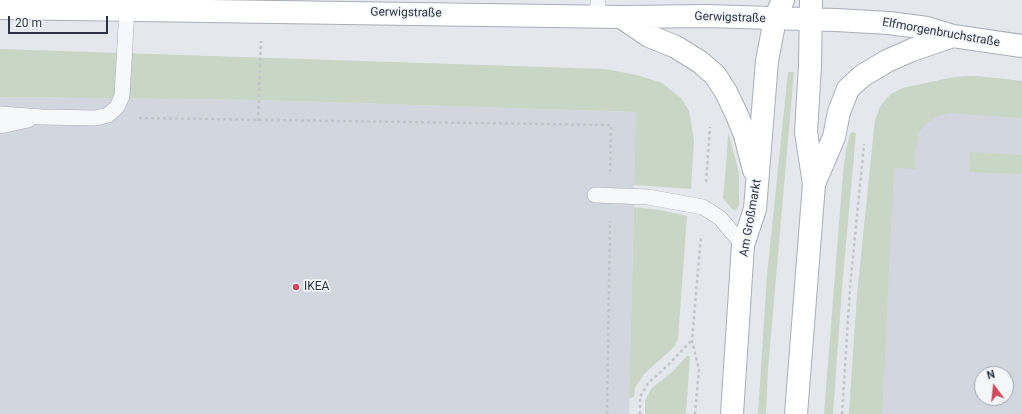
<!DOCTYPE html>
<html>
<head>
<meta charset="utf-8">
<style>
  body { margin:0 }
  #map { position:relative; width:1022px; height:414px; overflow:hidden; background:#e4e7ec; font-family:Roboto,sans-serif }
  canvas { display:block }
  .north { position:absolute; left:974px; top:366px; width:40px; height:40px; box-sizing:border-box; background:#f4f6f9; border:1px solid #a4a8b1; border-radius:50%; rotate:345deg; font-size:11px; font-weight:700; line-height:16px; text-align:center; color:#2b3445 }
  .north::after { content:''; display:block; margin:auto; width:14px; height:18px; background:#d1495b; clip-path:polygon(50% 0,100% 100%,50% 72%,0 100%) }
  .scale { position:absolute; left:8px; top:16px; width:100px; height:18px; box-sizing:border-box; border:2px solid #2b3445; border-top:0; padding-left:5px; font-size:12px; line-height:14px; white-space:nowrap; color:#2b3445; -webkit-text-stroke:3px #f4f6f9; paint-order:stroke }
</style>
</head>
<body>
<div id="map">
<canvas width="1022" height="414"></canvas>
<div class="north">N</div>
<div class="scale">20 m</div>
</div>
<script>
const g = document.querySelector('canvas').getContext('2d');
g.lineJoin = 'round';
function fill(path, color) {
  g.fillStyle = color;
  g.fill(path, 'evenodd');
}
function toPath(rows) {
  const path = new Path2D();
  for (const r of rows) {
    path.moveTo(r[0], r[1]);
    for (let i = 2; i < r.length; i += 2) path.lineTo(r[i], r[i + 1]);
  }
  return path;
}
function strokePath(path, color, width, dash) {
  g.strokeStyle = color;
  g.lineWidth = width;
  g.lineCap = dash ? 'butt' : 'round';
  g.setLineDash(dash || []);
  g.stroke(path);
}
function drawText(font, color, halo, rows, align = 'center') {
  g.font = font + ' Roboto,sans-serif';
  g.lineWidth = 3.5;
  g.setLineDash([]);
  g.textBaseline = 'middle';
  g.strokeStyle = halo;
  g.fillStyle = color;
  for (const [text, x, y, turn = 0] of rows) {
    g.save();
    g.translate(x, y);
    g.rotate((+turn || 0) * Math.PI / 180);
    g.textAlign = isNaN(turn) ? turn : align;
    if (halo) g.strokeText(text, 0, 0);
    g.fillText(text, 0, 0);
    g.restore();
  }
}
fill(toPath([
  [975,76,1022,81,1022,414,849,414,857,296,875,120,881,105,891,94,903,88,955,77],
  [982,374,1006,374,1006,398,982,398],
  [0,97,259,100,636,112,629,414,0,414]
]), '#d2d6de');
fill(toPath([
  [0,49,605,69,637,75,662,83,681,98,689,111,694,140,691,189,634,185,636,112,259,100,0,97],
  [788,72,794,72,768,369,766,414,758,414,767,275],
  [975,76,1022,81,1022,118,949,113,937,116,926,124,919,133,915,151,916,169,894,168,882,414,849,414,857,296,875,120,881,105,891,94,903,88,955,77],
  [728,132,736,161,739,175,739,205,736,210,734,210,732,209,723,198,727,154],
  [852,132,856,133,842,288,833,414,824,414,843,173,846,150,850,134],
  [970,152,1022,155,1022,174,969,172],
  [634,207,660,210,687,216,678,339,674,347,644,374,635,388,634,397,629,398],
  [687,356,690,356,686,414,645,414,645,401,651,389,673,371]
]), '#c9d6c5');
const service = toPath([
  [598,16,598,0],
  [0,114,42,117,96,118,108,115,117,107,122,96,127,9],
  [0,126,28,120],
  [595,195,648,197,703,207,720,218,743,245]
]);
const secondary = toPath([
  [0,8,621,17,707,16,836,20,889,23,927,28,953,36,1022,46],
  [621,17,649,36,676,47,700,62,715,75,726,92,737,115,745,135,754,170],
  [814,184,834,137,839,112,848,89,862,76,887,61,912,50,953,36],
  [732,414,743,245,755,209,767,61,775,19,783,0],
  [796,414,814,184,806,132,810,66,811,0]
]);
strokePath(service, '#a9aeb7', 16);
strokePath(secondary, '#a9aeb7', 24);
strokePath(toPath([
  [139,118,611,125,610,172],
  [258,121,261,41],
  [706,182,710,127],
  [607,414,610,221],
  [640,414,640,397,648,383,667,366,692,340],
  [695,414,699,370,692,340,701,235],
  [842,414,850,288,864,144]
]), '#c2c5cb', 2.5, [3, 3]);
strokePath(service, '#f7f8fa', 15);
strokePath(secondary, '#fff', 22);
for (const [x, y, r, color] of [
  [296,287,4,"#d1495b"]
]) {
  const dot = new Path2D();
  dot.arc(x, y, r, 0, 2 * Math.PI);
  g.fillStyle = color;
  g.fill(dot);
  strokePath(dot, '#f4f6f9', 1.5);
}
drawText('12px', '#2b3445', '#f4f6f9', [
  ["Gerwigstraße",406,13,1],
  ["Gerwigstraße",730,18,2],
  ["Elfmorgenbruchstraße",941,33,10],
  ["Am Großmarkt",751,218,-80]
]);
drawText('12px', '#2b3445', '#f4f6f9', [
  ["IKEA",304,287]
], 'left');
</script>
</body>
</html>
